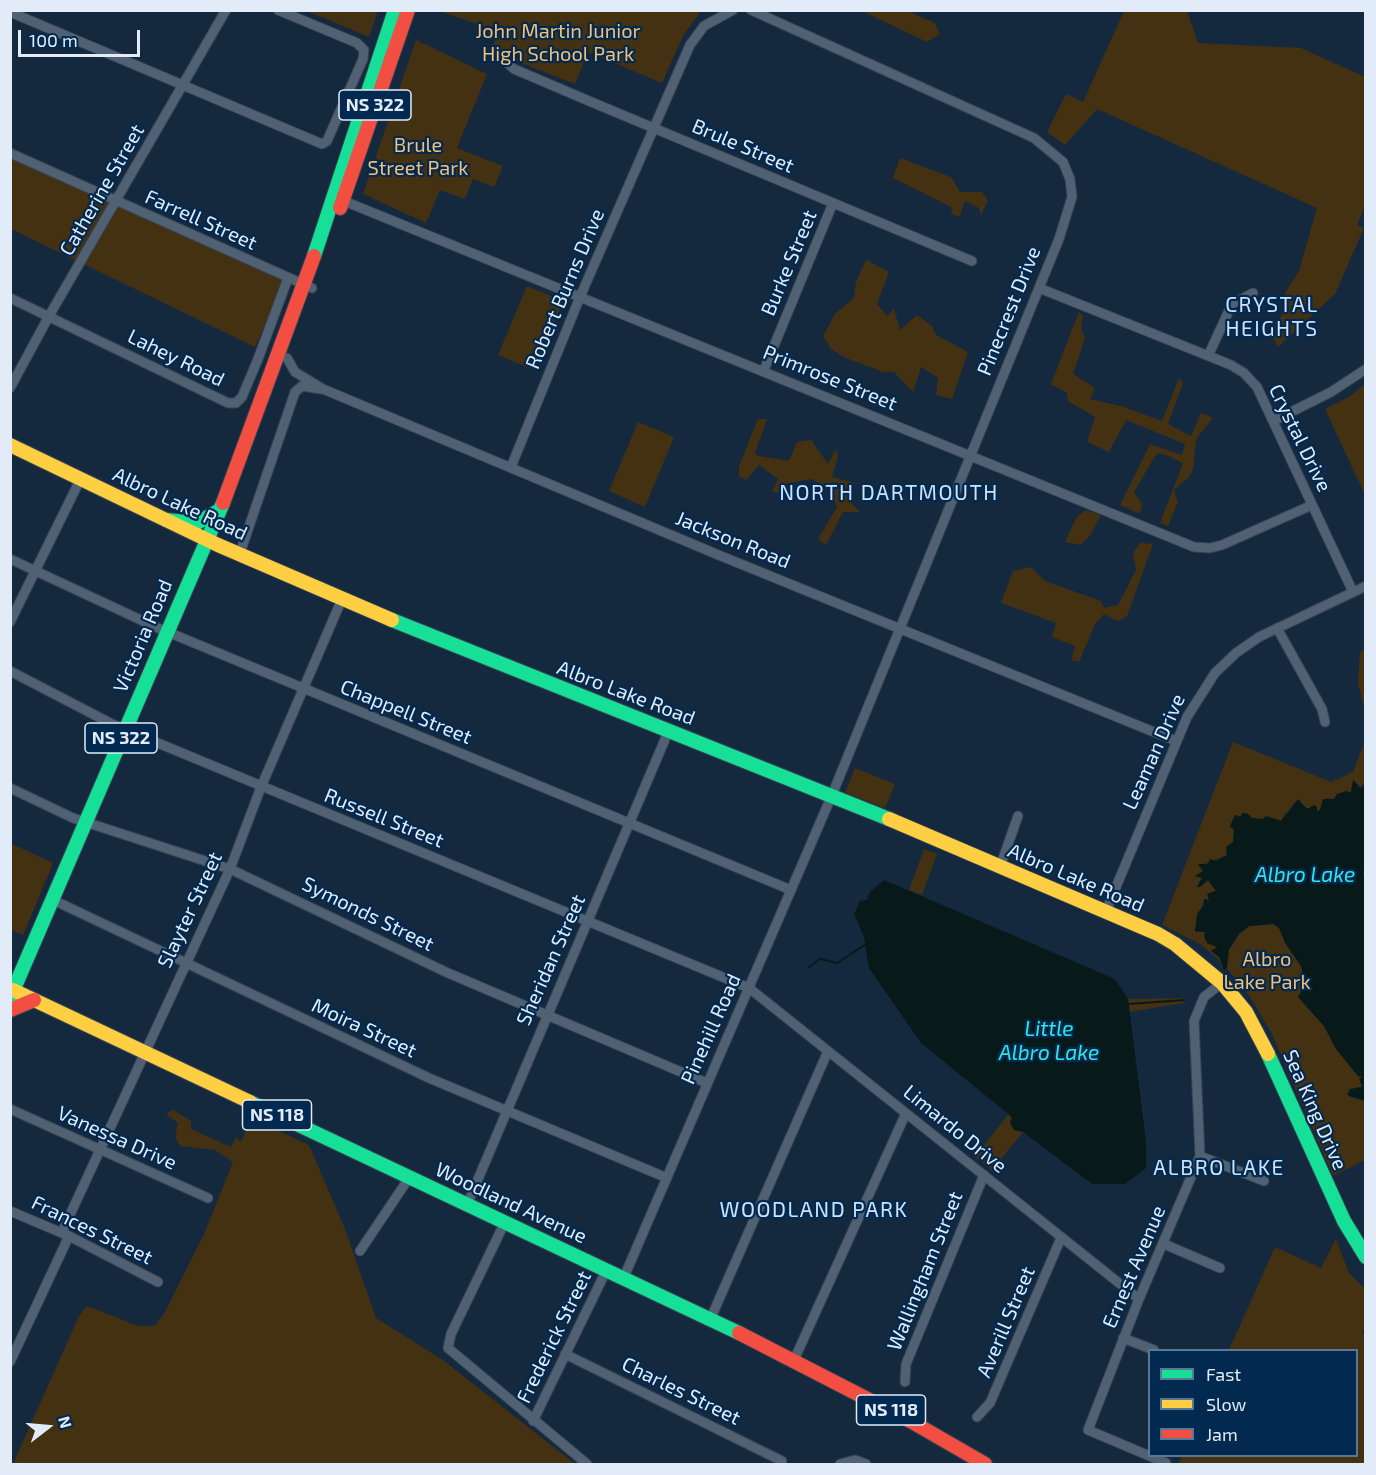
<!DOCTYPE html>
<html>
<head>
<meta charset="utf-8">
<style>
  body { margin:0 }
  #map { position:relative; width:1376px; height:1475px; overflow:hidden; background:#14293e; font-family:"Exo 2",sans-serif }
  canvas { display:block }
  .frame { position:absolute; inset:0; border:12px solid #e1ecf8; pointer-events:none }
  .legend { position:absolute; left:1148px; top:1349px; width:210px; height:108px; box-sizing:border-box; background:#022950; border:2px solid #5b7793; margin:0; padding:8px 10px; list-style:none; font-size:18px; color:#e1ecf8 }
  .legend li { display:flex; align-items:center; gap:12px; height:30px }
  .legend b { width:30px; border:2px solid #5b7793 }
  .north { position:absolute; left:18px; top:1397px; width:60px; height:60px; -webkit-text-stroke:4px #022950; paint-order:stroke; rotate:74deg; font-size:16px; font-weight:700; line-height:24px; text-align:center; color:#e1ecf8 }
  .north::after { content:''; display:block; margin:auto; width:21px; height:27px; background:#e1ecf8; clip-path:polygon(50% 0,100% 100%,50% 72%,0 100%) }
  .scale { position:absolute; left:18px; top:30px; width:122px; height:27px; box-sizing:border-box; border:3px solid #e1ecf8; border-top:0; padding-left:8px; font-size:18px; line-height:21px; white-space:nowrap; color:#e1ecf8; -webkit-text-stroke:4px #022950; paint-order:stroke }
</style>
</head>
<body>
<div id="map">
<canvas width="1376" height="1475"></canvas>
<div class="frame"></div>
<ul class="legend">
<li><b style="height:8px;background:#16e098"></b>Fast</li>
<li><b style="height:8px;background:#ffcf43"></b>Slow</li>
<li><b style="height:8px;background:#f24e42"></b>Jam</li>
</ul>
<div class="north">N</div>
<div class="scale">100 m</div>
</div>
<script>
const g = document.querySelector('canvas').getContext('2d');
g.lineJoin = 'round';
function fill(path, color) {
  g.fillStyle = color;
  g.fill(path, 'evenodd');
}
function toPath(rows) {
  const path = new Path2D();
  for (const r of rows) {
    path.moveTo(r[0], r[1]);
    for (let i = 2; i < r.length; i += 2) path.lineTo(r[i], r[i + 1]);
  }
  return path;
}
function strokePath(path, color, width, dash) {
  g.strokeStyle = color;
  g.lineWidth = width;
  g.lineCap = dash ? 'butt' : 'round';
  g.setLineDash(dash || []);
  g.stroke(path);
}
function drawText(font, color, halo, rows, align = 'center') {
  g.font = font + ' "Exo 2",sans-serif';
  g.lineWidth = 4.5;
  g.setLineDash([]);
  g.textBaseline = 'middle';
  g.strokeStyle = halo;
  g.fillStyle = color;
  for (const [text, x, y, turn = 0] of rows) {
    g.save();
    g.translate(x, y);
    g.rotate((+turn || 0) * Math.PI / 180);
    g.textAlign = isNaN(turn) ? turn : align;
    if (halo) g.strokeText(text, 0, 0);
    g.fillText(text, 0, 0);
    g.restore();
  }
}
fill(toPath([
  [696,10,700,13,684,34,662,83,588,52,575,84,491,51,495,40,489,38,486,27,439,11],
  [307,11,378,11,369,37],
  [862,11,908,11,935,23,940,34,927,42],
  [1124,11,1187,11,1198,43,1301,48,1365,77,1365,206,1357,225,1364,228,1335,294,1278,347,1270,331,1289,306,1284,295,1299,271,1317,208,1097,109,1065,145,1047,132,1066,94,1083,102],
  [416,40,487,74,457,148,503,166,494,187,473,179,465,199,440,190,426,223,363,194],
  [10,156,285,280,255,347,11,229],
  [900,158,951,177,960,192,982,192,988,200,981,215,979,208,965,201,959,217,952,214,951,207,893,178],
  [866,260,889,272,877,304,887,316,894,309,900,330,917,315,932,326,936,335,968,352,952,399,936,395,938,378,921,367,913,392,894,372,883,372,846,358,831,349,823,336,835,314,854,298,856,282],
  [527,286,563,301,534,370,498,355],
  [1079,312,1083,315,1081,328,1085,338,1073,374,1095,388,1090,399,1121,406,1162,421,1179,378,1183,383,1168,424,1191,436,1201,413,1213,418,1196,439,1193,469,1189,477,1174,490,1178,502,1168,526,1160,523,1183,463,1168,456,1159,453,1155,456,1134,492,1142,504,1140,514,1120,505,1150,444,1182,455,1185,444,1126,420,1109,452,1087,442,1095,417,1068,401,1067,393,1051,384],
  [1365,384,1365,495,1325,409,1349,397],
  [758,419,767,419,755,453,759,456,789,461,797,442,811,440,828,464,836,449,838,456,832,477,852,482,851,503,860,512,843,512,826,545,818,539,837,507,827,488,811,479,785,484,777,493,772,491,778,479,759,465,746,480,739,476,739,466],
  [638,422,674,437,645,507,609,491],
  [1085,510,1101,515,1089,537,1080,545,1065,542,1076,518],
  [1140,543,1153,544,1127,616,1118,621,1104,614,1095,624,1079,662,1071,660,1075,646,1052,637,1056,623,1001,603,1013,571,1031,567,1045,581,1101,601,1104,608,1118,605,1136,570,1133,553],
  [1365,649,1365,711,1358,683,1360,652],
  [1365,741,1365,782,1361,788,1354,780,1350,793,1347,791,1337,794,1334,799,1327,798,1321,810,1317,811,1315,806,1307,809,1301,803,1293,803,1291,811,1285,814,1281,821,1266,816,1263,819,1252,818,1248,814,1242,813,1241,817,1235,815,1230,827,1234,830,1233,842,1226,847,1227,855,1199,866,1203,871,1196,876,1202,878,1198,883,1201,886,1208,880,1216,891,1209,893,1209,901,1204,899,1195,932,1205,932,1205,938,1217,947,1212,952,1219,957,1224,970,1218,959,1200,944,1162,925,1233,742,1331,782,1353,772],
  [855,768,895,784,885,808,845,792],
  [10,843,53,863,23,935,11,930],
  [924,849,937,854,922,895,909,890],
  [1274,924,1283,932,1285,943,1301,966,1306,983,1310,985,1304,987,1303,1003,1324,1026,1336,1049,1358,1076,1362,1076,1362,1087,1356,1087,1349,1097,1365,1101,1365,1160,1333,1176,1271,1032,1250,997,1227,968,1227,954,1239,934,1250,926],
  [1186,998,1184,1003,1129,1012,1128,999],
  [173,1110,191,1121,191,1129,231,1147,236,1137,241,1142,251,1118,309,1145,345,1229,376,1318,443,1360,575,1464,13,1464,79,1316,87,1306,138,1326,155,1326,165,1312,204,1234,233,1162,215,1150,180,1146,175,1137,178,1123,166,1114],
  [1008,1115,1013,1119,1014,1130,1023,1132,992,1170,975,1157],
  [1336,1239,1349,1273,1365,1289,1365,1326,1362,1333,1366,1335,1365,1464,1178,1464,1182,1456,1356,1456,1356,1350,1229,1350,1275,1247,1321,1268]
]), '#443112');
fill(toPath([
  [1353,780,1360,788,1366,782,1366,868,1363,871,1366,893,1365,1101,1347,1095,1350,1089,1362,1087,1359,1079,1362,1077,1358,1076,1336,1049,1324,1026,1298,997,1303,988,1310,985,1305,983,1301,966,1285,943,1279,928,1274,924,1249,926,1239,934,1229,949,1227,968,1224,970,1219,957,1211,951,1217,947,1207,943,1204,936,1205,932,1195,931,1197,914,1204,905,1204,899,1209,900,1207,894,1216,891,1208,880,1200,887,1197,887,1202,878,1195,876,1203,871,1198,864,1208,864,1210,859,1216,861,1227,855,1226,847,1233,842,1234,829,1230,826,1235,815,1241,817,1242,813,1248,814,1252,818,1263,819,1266,816,1281,821,1298,799,1307,809,1314,805,1317,807,1317,811,1320,810,1323,799,1334,799,1337,794,1347,791,1351,793],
  [884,880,1115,979,1128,999,1146,1141,1146,1168,1125,1184,1092,1184,1023,1132,1014,1130,1010,1123,1012,1117,921,1043,869,968,864,937,854,914,860,901,867,900,869,893]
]), '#08191a');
strokePath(toPath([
  [809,967,820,959,837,963,866,944],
  [1128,1004,1185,1000]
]), '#08191a', 2);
const street = toPath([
  [10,12,322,144,327,141,363,59,364,50,357,43,278,10],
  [503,59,514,69,589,101,972,261],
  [10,153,312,288],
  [339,199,1194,547,1210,548,1222,545,1312,505],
  [1039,288,1231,365,1244,373,1257,387,1353,592],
  [10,298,228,403,236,403,242,397,258,359,288,278],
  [1208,356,1232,304,1253,293],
  [287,358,295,372,323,389,721,556,1176,741],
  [764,370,833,203],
  [10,388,49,316,226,10],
  [1273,421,1331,392,1366,369],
  [511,467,580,297,690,45,704,26,733,10],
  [240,553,295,392,302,386,321,389],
  [10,559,158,628,791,890],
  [10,622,81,478],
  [1277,628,1322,709,1325,722],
  [10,671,112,724,749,988,1139,1299],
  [10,788,73,818,230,869,448,973,707,1083],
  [1000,867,1018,816],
  [51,899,429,1078,667,1178],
  [1106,911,1187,717,1215,673,1236,653,1259,637,1366,586],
  [10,1109,208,1198],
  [1200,1156,1264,1181],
  [467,1205,669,730],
  [10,1211,69,1236,158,1282],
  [505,1222,451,1334,448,1348,587,1464],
  [62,1232,230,869,261,787,342,599],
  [1164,1244,1220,1268],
  [360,1251,409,1178],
  [624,1277,832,795,1059,239,1072,197,1070,179,1063,162,1034,138,751,10],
  [710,1320,828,1051],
  [1123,1338,1154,1350],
  [565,1354,782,1461],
  [794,1360,906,1113],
  [10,1362,69,1236],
  [905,1382,906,1364,984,1175],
  [977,1417,990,1403,1061,1238],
  [533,1421,607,1269],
  [1166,1463,1088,1430,1139,1299,1200,1156,1194,1021,1204,997,1222,983],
  [840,1464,855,1460,866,1464]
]);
const fast = toPath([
  [314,256,395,10],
  [166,520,197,523,218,511],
  [392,620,889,819],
  [10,998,223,503],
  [1268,1054,1344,1221,1366,1257],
  [250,1102,739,1333]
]);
const slow = toPath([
  [10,445,218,545,392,620],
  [889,819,1158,934,1175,944,1222,983,1246,1012,1268,1054],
  [13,990,250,1102]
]);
const jam = toPath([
  [340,208,408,10],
  [223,503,314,256],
  [10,1010,34,1000],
  [739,1333,914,1423,985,1464]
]);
strokePath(street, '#364251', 11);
strokePath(fast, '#364251', 16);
strokePath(slow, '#364251', 16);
strokePath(jam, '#364251', 16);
strokePath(street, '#506174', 9);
strokePath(fast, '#16e098', 14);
strokePath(slow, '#ffcf43', 14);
strokePath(jam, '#f24e42', 14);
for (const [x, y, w] of [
  [375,105,72],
  [121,738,72],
  [277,1115,69],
  [891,1410,69]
]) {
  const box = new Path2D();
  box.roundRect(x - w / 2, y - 15, w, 30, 4.5);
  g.fillStyle = '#022950';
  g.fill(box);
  strokePath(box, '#e1ecf8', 1.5);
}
drawText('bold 18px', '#e1ecf8', null, [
  ["NS 322",375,105],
  ["NS 322",121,738],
  ["NS 118",277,1115],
  ["NS 118",891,1410]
]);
drawText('20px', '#f6bf78', '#022950', [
  ["John Martin Junior",558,31],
  ["High School Park",558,54],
  ["Brule",418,145],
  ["Street Park",418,168],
  ["Albro",1267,959],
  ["Lake Park",1267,982]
]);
drawText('20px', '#e1ecf8', '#022950', [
  ["Brule Street",743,146,23],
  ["Catherine Street",102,190,-60],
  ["Farrell Street",201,220,24],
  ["Burke Street",789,263,-67],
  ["Robert Burns Drive",565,289,-67],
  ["Pinecrest Drive",1009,311,-68],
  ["Lahey Road",176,358,26],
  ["Primrose Street",830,378,22],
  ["Crystal Drive",1300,438,64],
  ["Albro Lake Road",180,504,25],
  ["Jackson Road",733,540,22],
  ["Victoria Road",143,636,-67],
  ["Albro Lake Road",626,693,21],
  ["Chappell Street",406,712,22],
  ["Leaman Drive",1154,752,-66],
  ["Russell Street",384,818,22],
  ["Albro Lake Road",1076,878,23],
  ["Slayter Street",190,910,-65],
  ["Symonds Street",368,914,26],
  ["Sheridan Street",551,960,-66],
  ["Moira Street",364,1028,25],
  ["Pinehill Road",711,1029,-66],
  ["Sea King Drive",1315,1110,66],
  ["Limardo Drive",955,1129,39],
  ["Vanessa Drive",117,1138,24],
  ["Woodland Avenue",511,1203,25],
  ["Frances Street",92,1230,26],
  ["Ernest Avenue",1134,1267,-67],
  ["Wallingham Street",925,1271,-68],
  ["Averill Street",1006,1322,-67],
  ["Frederick Street",554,1337,-64],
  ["Charles Street",681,1391,26]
]);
g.letterSpacing = '1.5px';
drawText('21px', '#cde2fb', '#022950', [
  ["CRYSTAL",1272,305],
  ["HEIGHTS",1272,329],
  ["NORTH DARTMOUTH",889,493],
  ["ALBRO LAKE",1219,1168],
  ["WOODLAND PARK",814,1210]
]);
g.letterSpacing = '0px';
drawText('italic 21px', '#31e5e2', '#022950', [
  ["Albro Lake",1305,875],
  ["Little",1049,1029],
  ["Albro Lake",1049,1053]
]);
</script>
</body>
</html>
